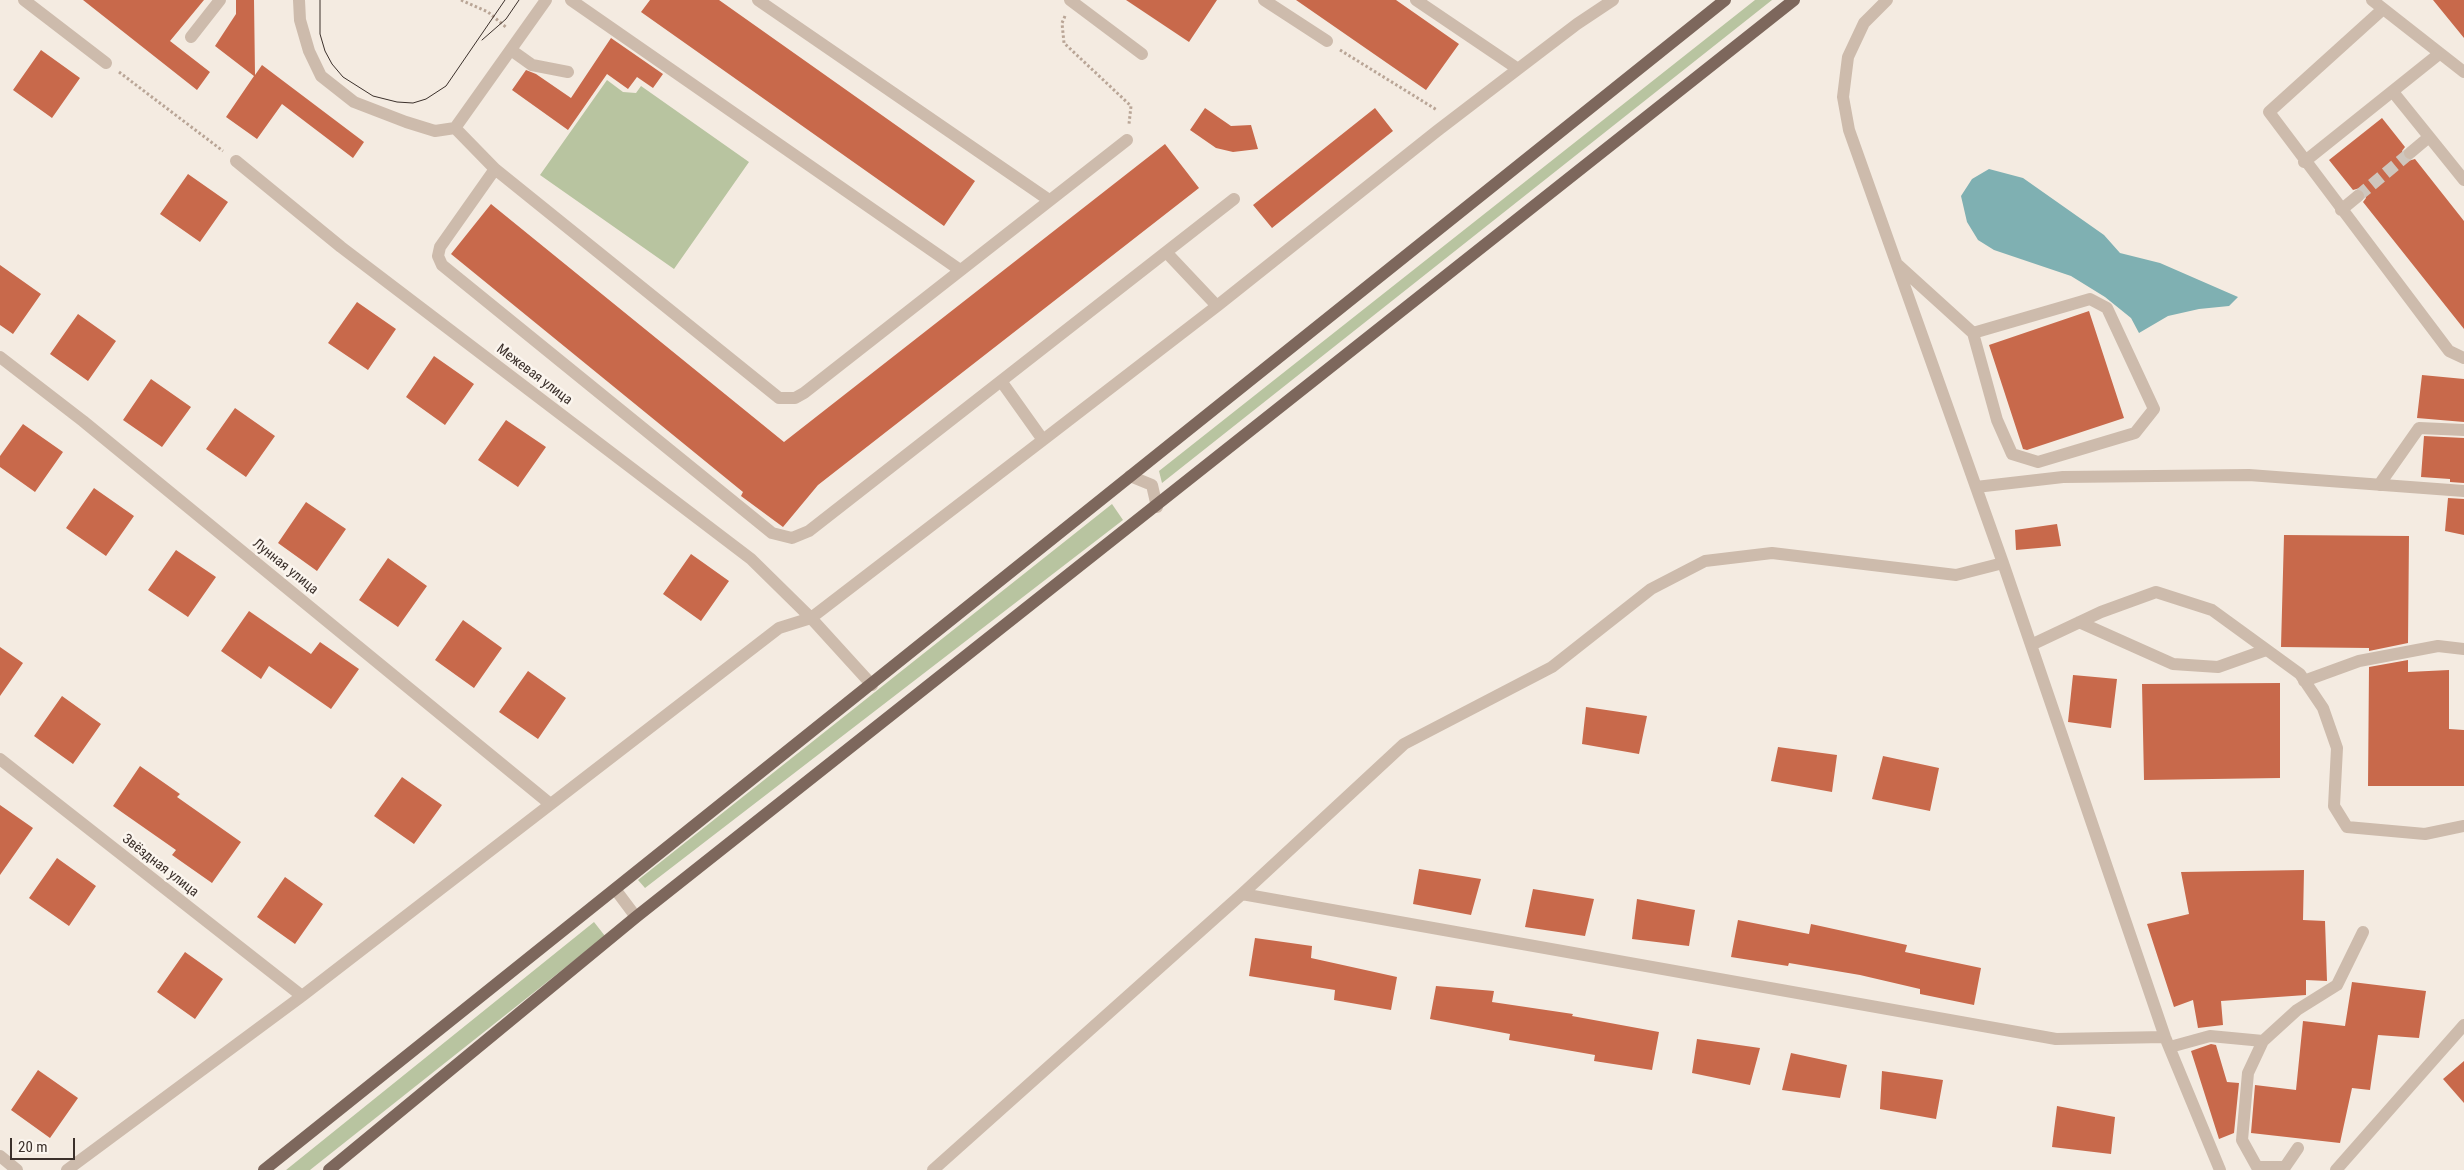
<!DOCTYPE html>
<html>
<head>
<meta charset="utf-8">
<style>
  body { margin:0 }
  #map { position:relative; width:2464px; height:1170px; overflow:hidden; background:#f4ebe1; font-family:"Roboto Condensed",sans-serif }
  canvas { display:block }
  .scale { position:absolute; left:10px; top:1138px; width:65px; height:22px; box-sizing:border-box; border:2px solid #3b302b; border-top:0; padding-left:6px; font-size:15px; line-height:18px; white-space:nowrap; color:#3b302b; -webkit-text-stroke:4px #fbf5ee; paint-order:stroke }
</style>
</head>
<body>
<div id="map">
<canvas width="2464" height="1170"></canvas>
<div class="scale">20 m</div>
</div>
<script>
const g = document.querySelector('canvas').getContext('2d');
g.lineJoin = 'round';
function fill(path, color) {
  g.fillStyle = color;
  g.fill(path, 'evenodd');
}
function toPath(rows) {
  const path = new Path2D();
  for (const r of rows) {
    path.moveTo(r[0], r[1]);
    for (let i = 2; i < r.length; i += 2) path.lineTo(r[i], r[i + 1]);
  }
  return path;
}
function strokePath(path, color, width, dash) {
  g.strokeStyle = color;
  g.lineWidth = width;
  g.lineCap = dash ? 'butt' : 'round';
  g.setLineDash(dash || []);
  g.stroke(path);
}
function drawText(font, color, halo, rows, align = 'center') {
  g.font = font + ' "Roboto Condensed",sans-serif';
  g.lineWidth = 5;
  g.setLineDash([]);
  g.textBaseline = 'middle';
  g.strokeStyle = halo;
  g.fillStyle = color;
  for (const [text, x, y, turn = 0] of rows) {
    g.save();
    g.translate(x, y);
    g.rotate((+turn || 0) * Math.PI / 180);
    g.textAlign = isNaN(turn) ? turn : align;
    if (halo) g.strokeText(text, 0, 0);
    g.fillText(text, 0, 0);
    g.restore();
  }
}
fill(toPath([
  [1755,0,1772,0,1162,483,1159,471],
  [607,80,623,92,636,93,641,86,749,162,674,269,540,175],
  [1112,504,1123,520,645,888,638,880],
  [594,922,605,936,310,1170,286,1170]
]), '#b8c4a0');
fill(toPath([
  [1989,169,2023,178,2104,235,2120,253,2160,263,2238,297,2229,306,2199,309,2168,316,2139,333,2131,318,2105,297,2071,276,1994,250,1978,240,1967,222,1961,196,1972,179]
]), '#7fb0b2');
fill(toPath([
  [83,0,204,0,170,41,210,72,197,90],
  [236,0,254,0,255,75,262,65,364,142,353,158,282,104,257,139,226,117,254,76,215,46,236,14],
  [650,0,719,0,975,181,944,226,641,12],
  [1126,0,1217,0,1189,42],
  [1296,0,1396,0,1459,44,1426,90],
  [2433,0,2464,0,2464,38],
  [611,38,663,74,653,88,637,77,628,89,607,74,568,130,512,90,526,70,536,74,571,98],
  [41,50,80,78,52,118,13,90],
  [1205,108,1231,126,1251,125,1258,149,1233,152,1216,148,1190,130],
  [1375,108,1393,131,1272,228,1253,205],
  [2382,118,2405,147,2402,151,2404,158,2408,161,2415,159,2464,221,2464,329,2363,202,2366,198,2365,191,2360,188,2353,190,2329,160],
  [1165,144,1199,188,818,485,783,527,741,496,743,492,451,254,491,204,784,442],
  [188,174,228,202,200,242,160,214],
  [0,265,41,294,13,334,0,325],
  [357,302,396,329,368,370,328,343],
  [2089,311,2124,418,2027,450,2023,449,1989,345],
  [78,314,116,341,88,381,50,354],
  [434,356,474,384,445,425,406,397],
  [2422,375,2464,379,2464,422,2417,418],
  [151,379,191,407,162,447,123,420],
  [235,408,275,436,246,477,206,449],
  [506,420,546,447,518,487,478,460],
  [23,424,63,452,35,492,0,467,0,456],
  [2424,436,2464,438,2464,483,2450,482,2450,479,2421,477],
  [94,488,134,516,106,556,66,528],
  [2448,498,2464,499,2464,535,2445,531],
  [306,502,346,529,317,571,278,543],
  [2057,524,2061,546,2016,550,2015,530],
  [2284,535,2409,536,2408,643,2369,651,2369,648,2281,647],
  [176,550,216,577,188,617,148,590],
  [691,554,729,581,701,621,663,594],
  [388,558,427,586,398,627,359,600],
  [249,611,311,654,320,642,359,669,331,709,269,666,261,679,221,651],
  [463,620,502,648,474,688,435,660],
  [0,647,23,663,0,696],
  [2408,660,2408,672,2449,670,2449,729,2464,730,2464,786,2368,786,2369,667],
  [528,671,566,698,538,739,499,712],
  [2073,675,2117,679,2111,728,2068,722],
  [2280,683,2280,778,2144,780,2142,684],
  [62,696,101,724,73,764,34,736],
  [1586,707,1647,716,1639,754,1582,744],
  [1778,747,1837,755,1832,792,1771,781],
  [1883,756,1939,768,1930,811,1872,799],
  [140,766,180,794,177,797,241,842,212,883,172,855,176,850,113,806],
  [402,777,442,805,414,844,374,816],
  [0,805,33,828,0,875],
  [57,858,96,886,69,926,29,898],
  [1419,869,1481,879,1471,915,1413,904],
  [2304,870,2303,920,2325,921,2327,981,2306,980,2306,995,2221,1001,2223,1025,2198,1028,2193,1000,2174,1007,2147,924,2189,914,2181,872],
  [285,877,323,904,295,944,257,917],
  [1533,889,1594,899,1585,936,1525,927],
  [1637,899,1695,910,1689,946,1632,939],
  [1738,920,1809,934,1811,924,1907,945,1905,952,1981,968,1974,1005,1920,994,1920,989,1860,975,1789,963,1788,966,1731,957],
  [1255,938,1312,946,1311,958,1397,977,1391,1010,1334,1000,1335,990,1249,976],
  [185,952,223,979,195,1019,157,992],
  [2352,982,2426,991,2419,1038,2378,1035,2370,1090,2352,1088,2340,1143,2251,1133,2255,1085,2296,1090,2303,1021,2345,1026],
  [1436,986,1494,991,1492,1002,1573,1014,1572,1016,1659,1032,1652,1070,1594,1061,1595,1055,1509,1040,1510,1034,1430,1019],
  [1697,1039,1760,1048,1750,1085,1692,1073],
  [2211,1044,2216,1045,2227,1082,2239,1083,2234,1133,2219,1139,2191,1051],
  [1791,1053,1847,1065,1840,1098,1782,1090],
  [2464,1061,2464,1103,2443,1079],
  [38,1070,78,1098,50,1138,11,1110],
  [1882,1071,1943,1080,1936,1119,1880,1109],
  [2057,1106,2115,1117,2111,1154,2052,1147]
]), '#c8694b');
strokePath(toPath([
  [2358,196,2410,153]
]), '#cfc6bd', 12, [12, 6]);
strokePath(toPath([
  [461,0,488,12,507,28],
  [1065,16,1062,23,1064,43,1131,106,1129,124],
  [1340,50,1437,110],
  [119,72,223,151]
]), '#b9a596', 3, [2.5, 2.5]);
strokePath(toPath([
  [24,0,106,63],
  [299,0,300,20,309,51,321,76,354,102,406,122,435,131,455,128,495,169,779,398,795,398,804,393,1127,140],
  [571,0,960,270],
  [758,0,1049,200],
  [1070,0,1142,54],
  [1264,0,1327,41],
  [1416,0,1518,69,1577,24,1613,0],
  [1887,0,1864,23,1848,57,1843,97,1849,130,2003,563,2165,1037,2220,1170],
  [2372,0,2464,72],
  [2383,9,2269,112,2449,351,2464,358],
  [191,37,220,0],
  [511,50,532,65,568,72],
  [2393,92,2464,180],
  [455,128,546,0],
  [2410,153,2429,137],
  [236,161,341,247,751,559,811,618,872,685],
  [2304,162,2439,54],
  [495,169,440,247,438,256,442,265,772,533,792,538,809,531,1234,199],
  [2341,210,2358,196],
  [1898,265,1973,333,1997,420,2012,454,2038,462,2135,433,2154,409,2107,308,2090,299,1973,333],
  [1217,306,1437,131,1518,69],
  [0,357,83,421,549,803],
  [1043,440,1217,306,1166,252],
  [1130,476,1152,485,1157,507],
  [2379,485,2419,428,2464,430],
  [1976,487,2063,477,2249,475,2464,491],
  [2079,622,2173,664,2218,667,2266,650],
  [2031,645,2101,612,2156,592,2212,610,2300,674,2323,708,2337,748,2334,806,2347,827,2425,834,2464,826],
  [2304,681,2359,661,2438,646,2464,649],
  [0,759,302,996],
  [615,889,636,917],
  [1242,894,2056,1039,2165,1037],
  [2170,1047,2210,1036,2263,1041],
  [2298,1148,2285,1167,2257,1167,2242,1140,2248,1073,2263,1041,2297,1010,2337,985,2363,932],
  [0,1156,17,1170],
  [67,1170,302,996,779,628,811,618,1043,440,1001,381],
  [933,1170,1242,894,1404,744,1552,667,1651,589,1705,561,1772,553,1956,575,2003,563],
  [2336,1170,2464,1025]
]), '#cdbbac', 12);
strokePath(toPath([
  [264,1170,1725,0],
  [329,1170,636,917,1794,0]
]), '#7d675c', 12);
strokePath(toPath([
  [320,0,320,34,325,51,332,64,343,77,373,96,397,102,413,103,426,99,446,86,505,0],
  [482,40,506,19,519,0]
]), '#3b302b', 1);
drawText('14px', '#3b302b', '#fbf5ee', [
  ["Межевая улица",534,375,37],
  ["Лунная улица",285,567,39],
  ["Звёздная улица",160,866,38]
]);
</script>
</body>
</html>
